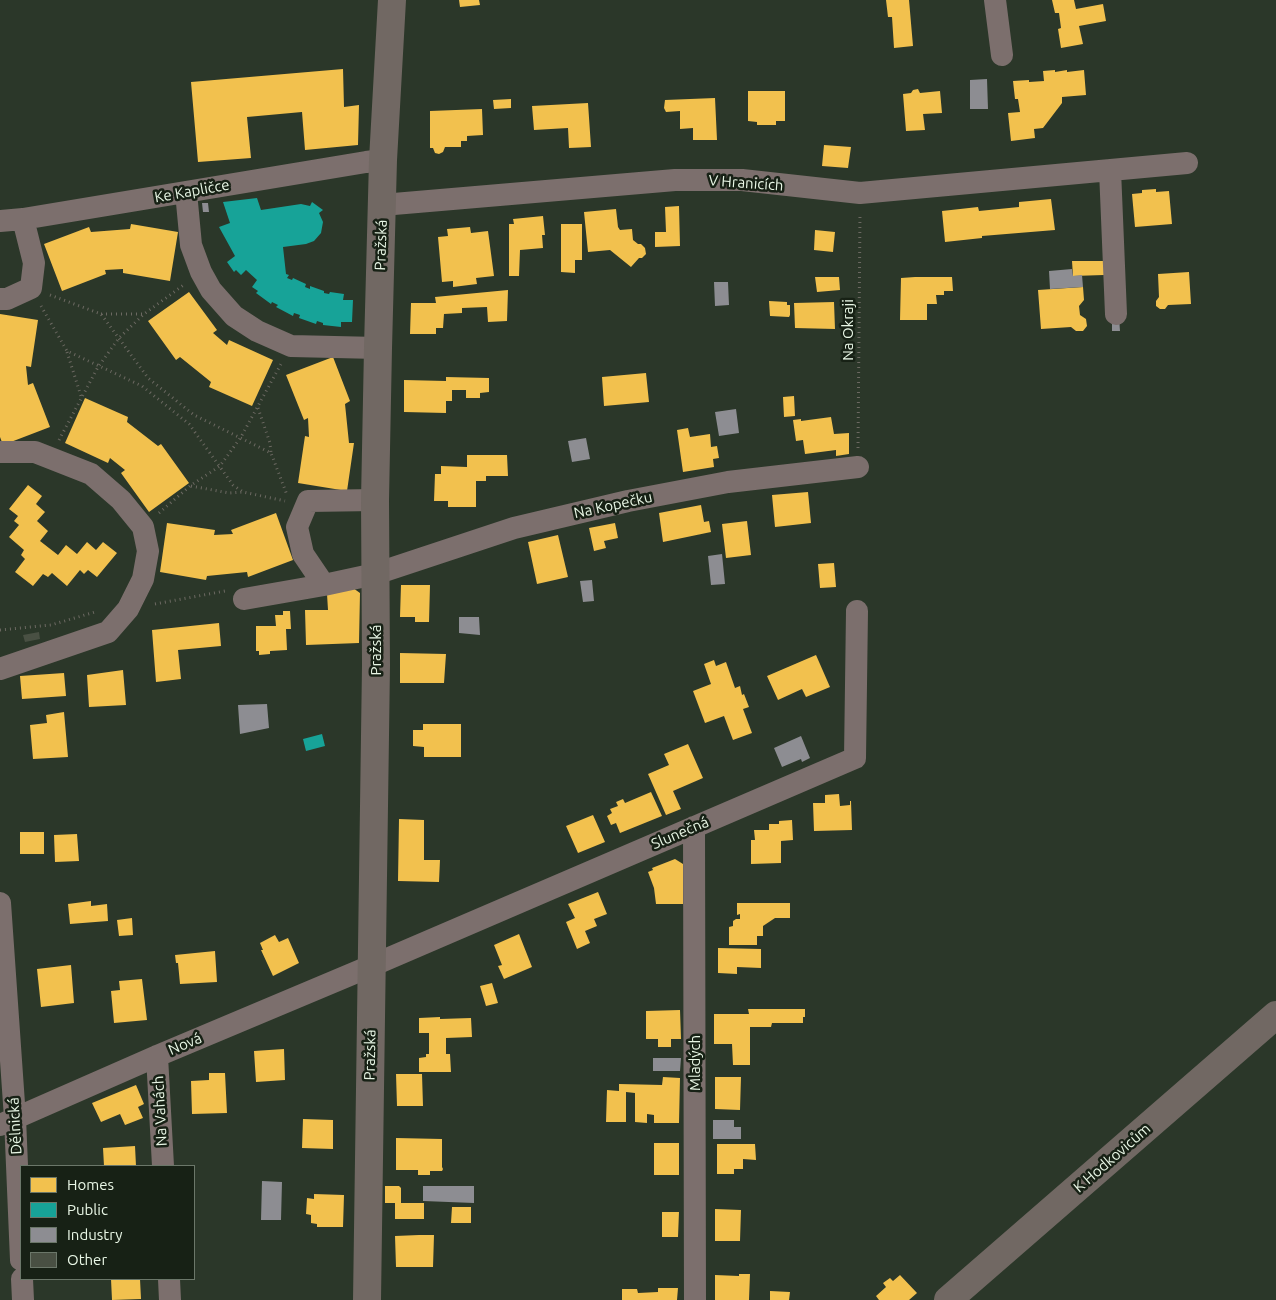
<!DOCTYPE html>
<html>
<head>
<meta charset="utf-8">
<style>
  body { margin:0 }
  #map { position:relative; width:1276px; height:1300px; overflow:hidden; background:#2b3729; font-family:Ubuntu,sans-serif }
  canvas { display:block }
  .legend { position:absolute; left:20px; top:1165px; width:175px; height:115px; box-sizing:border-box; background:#172115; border:1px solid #6b7769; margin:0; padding:6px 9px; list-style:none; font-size:15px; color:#e9f7e6 }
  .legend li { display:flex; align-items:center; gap:10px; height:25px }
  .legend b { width:25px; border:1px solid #6b7769 }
</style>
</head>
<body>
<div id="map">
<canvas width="1276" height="1300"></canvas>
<ul class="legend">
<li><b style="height:14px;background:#f2c14e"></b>Homes</li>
<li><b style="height:14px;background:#17a398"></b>Public</li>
<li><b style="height:14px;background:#8d8d92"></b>Industry</li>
<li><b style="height:14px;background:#495043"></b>Other</li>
</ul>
</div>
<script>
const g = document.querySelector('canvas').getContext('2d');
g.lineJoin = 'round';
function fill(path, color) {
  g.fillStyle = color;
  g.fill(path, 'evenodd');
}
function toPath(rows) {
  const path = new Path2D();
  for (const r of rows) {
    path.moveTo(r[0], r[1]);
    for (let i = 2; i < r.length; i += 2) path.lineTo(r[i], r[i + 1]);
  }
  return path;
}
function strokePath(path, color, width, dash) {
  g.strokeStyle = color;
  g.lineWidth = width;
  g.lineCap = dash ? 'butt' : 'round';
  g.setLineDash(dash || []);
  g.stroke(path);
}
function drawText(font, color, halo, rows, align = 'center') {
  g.font = font + ' Ubuntu,sans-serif';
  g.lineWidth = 5;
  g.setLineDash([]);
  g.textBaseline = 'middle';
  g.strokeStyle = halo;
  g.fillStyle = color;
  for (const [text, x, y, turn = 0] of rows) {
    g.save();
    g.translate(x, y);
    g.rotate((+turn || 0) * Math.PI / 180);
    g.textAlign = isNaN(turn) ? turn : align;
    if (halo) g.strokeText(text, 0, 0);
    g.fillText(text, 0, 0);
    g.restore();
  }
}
fill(toPath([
  [459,0,479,0,480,5,460,7],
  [886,0,909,0,913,46,894,48,892,17,888,17],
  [1052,0,1074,0,1076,9,1103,4,1106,21,1079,26,1083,44,1061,48,1058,29,1061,28,1059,13,1055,13],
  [343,69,344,107,359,105,358,145,305,150,302,112,247,117,251,158,198,162,191,82],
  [1055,70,1055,72,1067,70,1067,72,1084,70,1086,95,1062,97,1062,103,1043,128,1034,129,1035,138,1011,141,1008,113,1020,112,1018,99,1015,99,1013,81,1029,80,1029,82,1044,81,1043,71],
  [918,89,920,93,940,91,942,113,923,114,925,130,906,131,903,94,911,93,913,90],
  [748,91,785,91,785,121,776,121,776,125,757,125,757,122,748,121],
  [715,98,717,140,693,140,693,128,680,129,680,111,666,112,664,108,665,100],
  [511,99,511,108,494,109,493,100],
  [588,103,591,147,569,148,568,128,534,130,532,106],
  [482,109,483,135,467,136,467,141,461,141,461,147,445,147,443,152,439,154,435,153,433,148,430,148,430,111],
  [824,145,851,147,848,168,822,166],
  [1156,189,1156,192,1169,191,1172,224,1135,227,1132,194,1142,193,1142,190],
  [1051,199,1055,230,982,236,982,238,945,242,942,211,978,207,979,211,1019,207,1019,202],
  [679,206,680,246,655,247,655,232,666,232,665,207],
  [616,209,618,227,620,230,632,229,633,240,638,244,641,244,645,248,646,254,642,258,639,258,631,267,610,250,588,252,584,212],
  [543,216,545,235,542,235,543,248,520,250,519,276,509,276,509,224,514,224,513,219],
  [131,224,178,232,170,281,123,273,123,269,105,270,106,274,62,291,44,244,89,227,91,232,130,229],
  [561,224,582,224,582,260,575,260,575,273,561,272],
  [470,227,471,233,488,231,494,276,476,278,477,284,453,287,453,281,442,282,438,237,448,236,447,229],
  [815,230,835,232,833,252,814,250],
  [1072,261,1104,261,1104,275,1073,276],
  [1189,272,1191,304,1168,305,1165,309,1160,309,1156,306,1156,301,1159,297,1158,274],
  [815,277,839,277,840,290,817,292],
  [915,277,952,277,953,291,944,291,944,295,936,295,937,304,927,304,927,320,900,320,901,278],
  [1083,287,1084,300,1079,306,1080,315,1086,319,1087,326,1083,331,1076,331,1071,327,1041,329,1038,290],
  [508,290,507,321,488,322,487,307,462,308,462,313,444,314,443,328,436,328,436,334,410,334,411,303,436,303,435,297],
  [189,292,217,330,213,333,227,345,229,340,273,360,252,406,209,387,211,382,180,357,176,360,148,321],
  [769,301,787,302,787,305,790,305,790,315,789,317,770,316],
  [834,302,835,329,795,328,794,303],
  [0,314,38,320,31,367,26,366,28,385,33,383,50,427,3,445,0,437],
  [333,357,350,401,345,404,349,443,354,443,347,491,298,483,305,436,309,437,308,418,304,420,286,375],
  [646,373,649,402,604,406,602,377],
  [446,377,489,378,489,392,480,393,480,398,466,398,466,390,452,390,452,401,446,401,446,413,404,412,404,380,446,381],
  [794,396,795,416,784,417,783,397],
  [85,398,128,417,127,422,158,446,161,444,189,483,149,512,121,473,125,470,110,458,108,463,65,443],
  [831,417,834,434,849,433,849,454,836,456,836,450,805,454,803,440,796,441,793,420,801,419,801,421],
  [688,428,690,437,710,434,711,447,717,446,719,458,713,459,714,467,683,472,677,430],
  [467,455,507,455,508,476,486,476,486,481,476,481,476,507,448,507,448,501,434,501,435,474,441,474,441,466,467,467],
  [28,485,42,496,36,504,45,512,37,521,48,531,40,541,58,555,66,545,77,554,87,542,96,550,103,542,117,553,97,577,88,570,84,574,80,570,67,586,52,573,48,577,43,574,33,586,15,572,25,559,21,555,24,550,9,537,19,525,14,521,18,516,9,509],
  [808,492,811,523,775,527,772,495],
  [701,505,704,522,709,521,711,532,663,542,659,513],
  [276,513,293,560,248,577,247,572,207,576,206,580,160,572,167,523,215,530,214,535,233,534,231,530],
  [747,521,751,555,726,558,722,524],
  [615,523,618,538,604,541,606,548,594,551,589,528],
  [558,535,568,577,537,584,528,542],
  [834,563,836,587,820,588,818,564],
  [401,585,430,585,429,622,415,622,415,617,400,617],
  [353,588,360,593,359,643,306,645,305,610,328,610,327,594],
  [283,611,290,611,291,629,286,629,287,650,270,651,270,654,259,655,259,651,256,651,256,626,276,626,275,615,283,615],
  [219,623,221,646,178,650,181,679,156,682,152,630],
  [400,653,446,654,444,683,400,683],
  [816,655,830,687,806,697,802,689,778,700,767,676],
  [714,660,716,666,726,662,735,688,740,686,742,695,744,694,749,707,743,709,752,733,733,740,724,716,705,723,693,691,711,684,704,664],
  [123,670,126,705,89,707,87,675],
  [64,673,66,696,22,699,20,676],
  [64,712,68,757,33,759,30,725,47,723,46,715],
  [423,724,461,724,461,757,424,757,424,747,413,746,413,730,423,730],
  [688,744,703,778,673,791,681,809,666,815,648,774,669,765,664,754],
  [651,792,662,816,620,833,616,823,611,825,607,816,612,813,610,809,618,806,616,802,623,799,625,803],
  [839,794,840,806,850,805,850,801,851,801,852,830,814,831,813,803,825,803,825,795],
  [593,815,605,842,578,853,566,826],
  [399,819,424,820,424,860,440,860,439,882,398,881],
  [792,820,793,840,781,841,781,863,751,864,751,840,755,840,754,830,769,830,769,824,779,824,779,821],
  [20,832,44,832,44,854,20,854],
  [77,834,79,861,55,862,54,835],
  [675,859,683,864,683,904,656,904,654,888,648,872,653,870,652,868],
  [598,892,607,914,594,919,597,926,585,931,590,943,577,949,566,922,575,918,568,904],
  [91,901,91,906,107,904,108,921,70,924,68,904],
  [737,903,790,903,790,918,775,918,763,926,763,936,757,936,757,945,729,945,729,927,733,926,733,921,736,919,740,919,740,914,737,915],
  [132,918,133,935,119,936,117,920],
  [519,934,532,967,504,979,498,966,502,965,494,945],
  [275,935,279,942,288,938,299,963,273,976,261,950,263,950,260,943],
  [718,948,761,949,761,968,737,967,737,974,718,973],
  [215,951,217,982,180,984,178,963,176,963,175,955],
  [71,965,74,1003,41,1007,37,969],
  [142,979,147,1020,114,1023,111,991,120,990,119,981],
  [492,983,498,1003,486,1006,480,986],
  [748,1009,805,1009,805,1017,803,1017,803,1023,772,1023,771,1027,750,1027,750,1065,733,1065,732,1044,714,1044,714,1014,749,1014],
  [680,1010,681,1039,671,1039,671,1047,658,1047,658,1039,646,1039,646,1011],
  [440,1017,440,1019,471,1018,472,1037,446,1038,446,1054,450,1054,451,1072,419,1072,419,1058,426,1057,426,1054,429,1054,429,1033,419,1033,419,1018],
  [284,1049,285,1080,256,1082,254,1051],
  [209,1073,225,1073,227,1113,192,1114,191,1081,209,1080],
  [396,1074,422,1074,423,1106,397,1106],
  [663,1077,680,1078,679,1123,654,1123,654,1115,647,1114,647,1123,635,1122,635,1093,626,1092,626,1122,606,1122,607,1090,619,1091,619,1084,662,1085],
  [715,1077,741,1077,740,1110,715,1109],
  [136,1085,144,1104,138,1107,143,1118,125,1125,120,1114,101,1122,92,1103],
  [303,1119,333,1120,333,1149,302,1148],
  [396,1138,442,1139,442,1167,443,1169,442,1171,430,1171,430,1175,418,1175,418,1170,396,1170],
  [654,1143,679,1143,679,1175,654,1175],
  [717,1144,755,1144,756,1160,743,1159,743,1169,734,1169,734,1174,717,1174],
  [135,1146,136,1166,104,1166,103,1148],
  [385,1186,399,1186,401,1188,401,1203,424,1203,424,1219,395,1219,395,1203,385,1203],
  [314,1194,344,1195,343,1227,317,1227,317,1224,311,1223,311,1215,306,1214,307,1198,314,1199],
  [452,1207,471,1207,471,1223,451,1223],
  [715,1209,741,1210,740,1241,715,1241],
  [662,1212,679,1212,678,1237,662,1237],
  [419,1235,434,1235,433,1267,396,1267,395,1236],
  [739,1274,750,1274,749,1300,715,1300,715,1275,739,1276],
  [900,1275,917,1293,909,1300,879,1300,876,1296,886,1287,883,1283,890,1278,893,1281],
  [111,1279,140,1279,141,1299,112,1300],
  [658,1288,678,1288,677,1300,622,1300,622,1289,637,1289,638,1293,658,1292],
  [770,1291,790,1292,789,1300,770,1300]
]), '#f2c14e');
fill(toPath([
  [257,198,261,210,301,204,310,206,312,202,323,210,319,213,323,222,321,233,314,241,306,244,283,247,286,274,289,275,287,278,292,280,293,278,306,284,305,287,310,289,310,286,324,291,324,293,329,294,330,292,344,294,343,300,353,300,352,322,341,322,341,327,323,325,323,323,317,321,316,324,299,318,300,315,294,313,293,316,276,307,278,305,272,302,271,304,256,293,258,291,252,287,257,280,246,270,241,275,236,270,234,272,227,262,235,256,219,227,230,223,223,202],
  [322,734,325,746,306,751,303,739]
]), '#17a398');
fill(toPath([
  [987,79,988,109,970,109,970,80],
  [202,203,208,203,209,212,203,212],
  [1072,269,1073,276,1082,275,1083,287,1050,289,1049,271],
  [714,282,728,282,729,305,715,306],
  [1112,317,1119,317,1120,331,1112,331],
  [736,409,739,433,719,436,715,412],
  [586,438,590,459,572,462,568,441],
  [722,554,725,584,711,585,708,556],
  [592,580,594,601,583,602,580,581],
  [459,617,479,617,480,635,459,633],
  [267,704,269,728,240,734,238,705],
  [801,736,810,758,802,762,801,759,782,767,774,748],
  [653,1058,681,1058,680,1071,653,1071],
  [713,1120,734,1120,734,1127,741,1127,741,1139,713,1139],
  [262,1181,282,1182,281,1220,261,1220],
  [423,1186,474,1186,474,1203,423,1201]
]), '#8d8d92');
fill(toPath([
  [39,632,40,639,25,642,23,635]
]), '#495043');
strokePath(toPath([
  [50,295,101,314,148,378,194,415,271,453,287,495],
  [41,306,67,351,142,386,189,424,233,485,243,492,285,501],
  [101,314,143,314],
  [67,352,81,396],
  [258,408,270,443,271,453],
  [59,440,98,367,119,338,144,314,185,284],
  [858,448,860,214],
  [191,486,229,493,243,492],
  [159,513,190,486,220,466,241,437,281,364],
  [155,604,225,591],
  [0,630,51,625,95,612]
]), '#6c6962', 3, [1, 4]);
strokePath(toPath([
  [995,0,1002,55],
  [1110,170,1116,314],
  [186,192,191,245,201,272,211,290,234,316,257,331,291,346,378,348],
  [382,205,675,180,742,180,860,193,1187,163],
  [0,221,23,219,366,162,383,160],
  [0,299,7,299,31,288,34,263,23,219],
  [0,452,35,452,91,474,121,500,143,527,148,551,143,579,128,609,108,632,0,669],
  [324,585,303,554,297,527,308,501,375,500],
  [244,599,324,585,375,574,514,528,628,501,728,482,858,467],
  [694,827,695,1300],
  [0,903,15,1118,21,1260],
  [157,1056,163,1166],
  [0,1125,157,1056,371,966,855,758,857,611],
  [22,1279,23,1300],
  [169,1279,170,1300]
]), '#7c6f6d', 22);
strokePath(toPath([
  [367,1300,376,665,375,500,378,348,383,160,392,0],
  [948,1300,1276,1015]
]), '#716863', 28);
drawText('15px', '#e9f7e6', '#172115', [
  ["V Hranicích",746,183,4],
  ["Ke Kapličce",192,191,-10],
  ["Pražská",381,245,-88],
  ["Na Okraji",848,330,-90],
  ["Na Kopečku",613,505,-12],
  ["Pražská",376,650,-90],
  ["Slunečná",680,833,-23],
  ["Nová",185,1044,-23],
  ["Pražská",370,1055,-89],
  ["Mladých",695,1063,-90],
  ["Na Vahách",160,1111,-93],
  ["Dělnická",15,1126,-93],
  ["K Hodkovicům",1112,1158,-41]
]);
</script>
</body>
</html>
